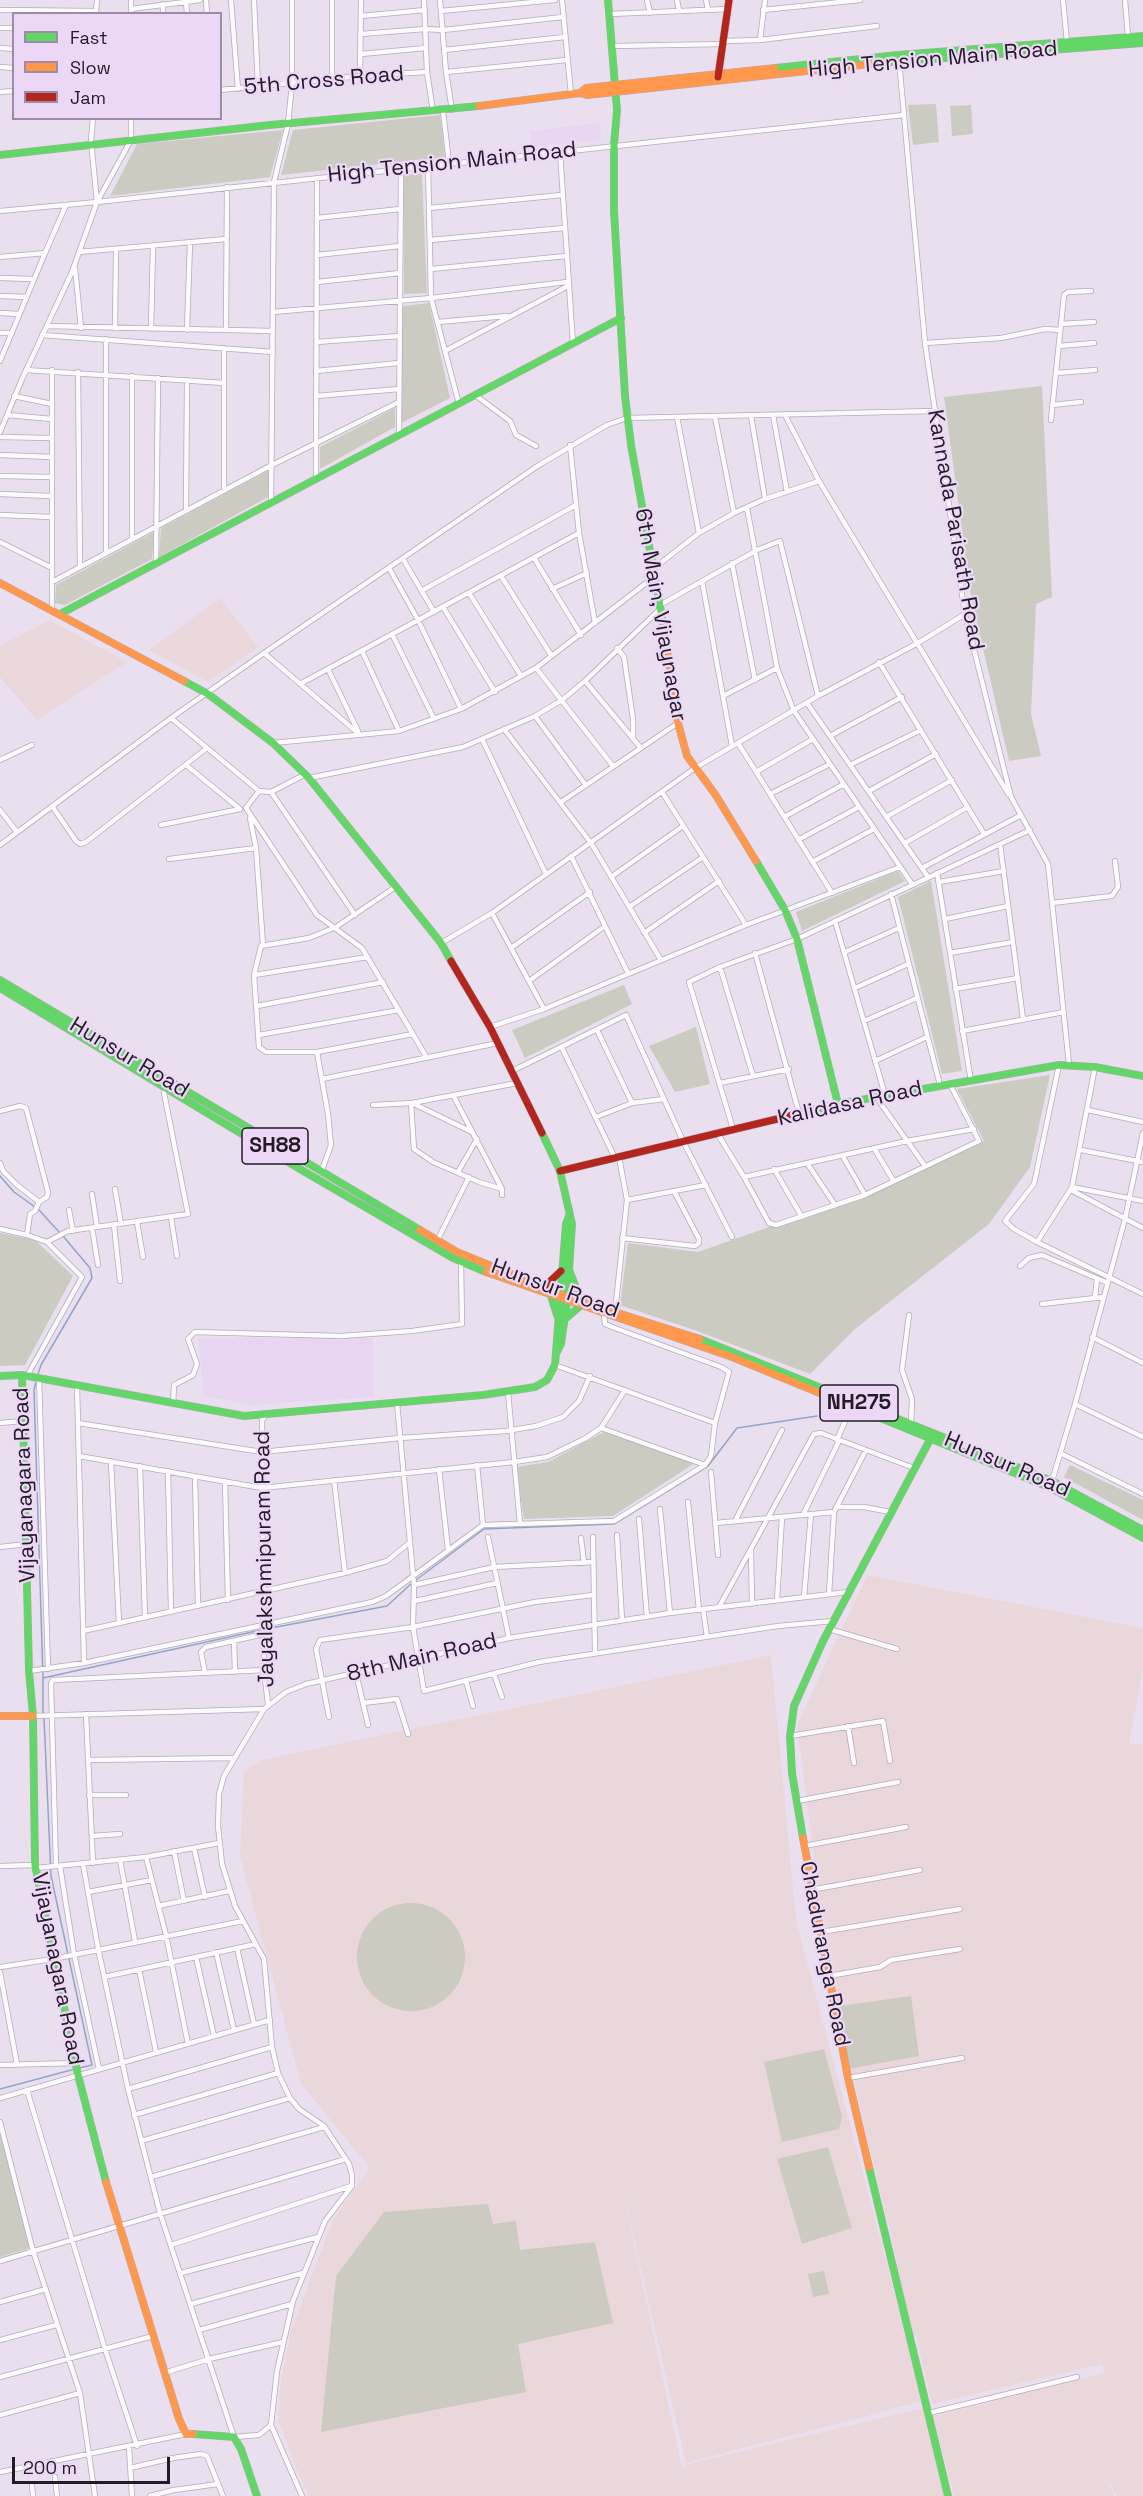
<!DOCTYPE html>
<html>
<head>
<meta charset="utf-8">
<style>
  body { margin:0 }
  #map { position:relative; width:1143px; height:2496px; overflow:hidden; background:#eadfef; font-family:"Space Grotesk",sans-serif }
  canvas { display:block }
  .legend { position:absolute; left:12px; top:12px; width:210px; height:108px; box-sizing:border-box; background:#ecd8f6; border:2px solid #9c8ca3; margin:0; padding:8px 10px; list-style:none; font-size:18px; color:#231b26 }
  .legend li { display:flex; align-items:center; gap:12px; height:30px }
  .legend b { width:30px; border:2px solid #9c8ca3 }
  .scale { position:absolute; left:12px; top:2457px; width:158px; height:27px; box-sizing:border-box; border:3px solid #231b26; border-top:0; padding-left:8px; font-size:18px; line-height:21px; white-space:nowrap; color:#231b26; -webkit-text-stroke:4px #ecd8f6; paint-order:stroke }
</style>
</head>
<body>
<div id="map">
<canvas width="1143" height="2496"></canvas>
<ul class="legend">
<li><b style="height:8px;background:#63d668"></b>Fast</li>
<li><b style="height:8px;background:#ff974d"></b>Slow</li>
<li><b style="height:8px;background:#b3261e"></b>Jam</li>
</ul>
<div class="scale">200 m</div>
</div>
<script>
const g = document.querySelector('canvas').getContext('2d');
g.lineJoin = 'round';
function fill(path, color) {
  g.fillStyle = color;
  g.fill(path, 'evenodd');
}
function toPath(rows) {
  const path = new Path2D();
  for (const r of rows) {
    if (r.length === 3) {
      path.moveTo(r[0] + r[2], r[1]);
      path.arc(r[0], r[1], r[2], 0, 2 * Math.PI);
      continue;
    }
    path.moveTo(r[0], r[1]);
    for (let i = 2; i < r.length; i += 2) path.lineTo(r[i], r[i + 1]);
  }
  return path;
}
function strokePath(path, color, width, dash) {
  g.strokeStyle = color;
  g.lineWidth = width;
  g.lineCap = dash ? 'butt' : 'round';
  g.setLineDash(dash || []);
  g.stroke(path);
}
function drawText(font, color, halo, rows, align = 'center') {
  g.font = font + ' "Space Grotesk",sans-serif';
  g.lineWidth = 4.5;
  g.setLineDash([]);
  g.textBaseline = 'middle';
  g.strokeStyle = halo;
  g.fillStyle = color;
  for (const [text, x, y, turn = 0] of rows) {
    g.save();
    g.translate(x, y);
    g.rotate((+turn || 0) * Math.PI / 180);
    g.textAlign = isNaN(turn) ? turn : align;
    if (halo) g.strokeText(text, 0, 0);
    g.fillText(text, 0, 0);
    g.restore();
  }
}
fill(toPath([
  [600,123,601,140,531,147,530,131],
  [198,1338,373,1338,374,1397,253,1405,204,1396]
]), '#e8d5f1');
fill(toPath([
  [220,598,258,647,208,682,149,650],
  [49,620,127,662,37,720,0,677,0,646],
  [867,1575,1143,1628,1143,1668,1129,1744,1143,1744,1143,2496,1117,2496,1106,2478,1114,2496,954,2496,933,2416,1105,2373,1102,2364,932,2404,916,2336,912,2336,894,2248,831,1987,797,1725],
  [771,1655,796,1920,923,2401,686,2463,621,2183,682,2468,685,2467,685,2465,923,2408,946,2496,309,2496,296,2468,279,2422,280,2385,291,2331,333,2219,370,2168,301,2084,240,1856,244,1771,261,1760]
]), '#ead7db');
fill(toPath([
  [936,104,939,142,913,145,908,105],
  [971,105,973,134,952,136,950,106],
  [440,115,445,157,281,175,293,130],
  [283,130,270,177,110,196,137,144],
  [404,174,422,174,427,293,404,294],
  [429,303,450,398,401,423,403,306],
  [1042,386,1052,597,1036,604,1031,714,1041,756,1009,761,971,596,944,397],
  [395,408,395,427,320,469,320,447],
  [268,471,268,497,159,557,161,528],
  [154,532,152,559,65,605,55,603,56,585],
  [898,871,905,881,802,931,796,912],
  [931,881,962,1071,942,1074,898,897],
  [624,985,632,1004,525,1058,512,1030],
  [696,1027,710,1084,675,1092,649,1046],
  [1050,1075,1030,1167,989,1224,855,1329,810,1374,700,1332,620,1305,628,1243,698,1252,891,1184,984,1141,957,1089],
  [0,1233,35,1240,73,1276,25,1365,0,1366],
  [604,1432,695,1463,613,1516,524,1519,516,1467,548,1462],
  [1070,1465,1143,1500,1143,1520,1064,1477],
  [411,1957,54],
  [911,1996,919,2056,848,2069,840,2006],
  [824,2049,842,2116,839,2129,782,2142,764,2062],
  [0,2131,30,2248,0,2257],
  [828,2147,852,2228,802,2244,777,2159],
  [488,2204,493,2224,516,2221,520,2250,595,2242,613,2323,518,2344,526,2392,321,2432,336,2276,384,2212],
  [824,2271,829,2294,813,2297,808,2274]
]), '#cbcbc1');
strokePath(toPath([
  [0,1176,14,1192,35,1207],
  [39,1210,60,1233],
  [38,1374,41,1365,92,1278,90,1268,63,1236],
  [36,1382,34,1390,43,1677],
  [416,1580,484,1529,614,1524,708,1466,737,1428,817,1416],
  [266,1629,387,1606,412,1583],
  [43,1713,43,1678,261,1630],
  [44,1718,51,1876,92,2065,79,2068],
  [0,2089,75,2069]
]), '#92a5c8', 1.5);
const street = toPath([
  [131,0,131,14],
  [206,0,207,14],
  [231,0,238,89],
  [254,0,258,87],
  [424,0,427,72,433,111],
  [440,0,446,72,452,110],
  [562,0,571,94],
  [647,0,650,13],
  [677,0,679,10],
  [706,0,708,9],
  [1063,0,1067,42],
  [1125,0,1128,37],
  [186,1,187,14],
  [163,4,163,14],
  [131,9,200,0],
  [0,10,96,11],
  [763,10,860,0],
  [441,11,555,0],
  [96,12,97,0],
  [610,14,728,9],
  [361,16,425,10],
  [0,28,14,28],
  [361,34,425,29,443,30,563,17],
  [760,40,765,0],
  [724,41,760,40,877,26],
  [612,46,724,44],
  [0,48,14,49],
  [444,50,565,37],
  [361,54,426,48],
  [899,61,925,343,965,614,1011,797,1048,864,1069,1064],
  [0,67,14,68],
  [446,72,567,60],
  [360,76,361,0],
  [332,80,332,0],
  [220,90,360,76,427,72],
  [0,92,14,91],
  [443,111,449,163],
  [93,118,91,141,97,202],
  [560,152,573,344],
  [428,165,431,298,459,404],
  [429,208,562,195],
  [0,211,97,202,904,115],
  [317,218,400,209],
  [430,240,564,228],
  [79,252,226,239],
  [317,255,400,246],
  [0,257,45,253,66,205],
  [75,268,81,328],
  [431,269,566,256],
  [0,278,34,279],
  [317,282,400,273],
  [0,296,27,297],
  [273,312,431,298,567,282],
  [0,313,19,314],
  [438,322,507,316],
  [1061,324,1094,322],
  [47,326,273,331],
  [115,328,116,250],
  [151,329,153,247],
  [187,330,190,243],
  [226,330,227,187],
  [0,333,12,333],
  [42,335,273,352],
  [106,339,106,553],
  [316,342,400,336],
  [925,343,1001,338,1045,329,1060,330],
  [1059,346,1094,343],
  [445,351,568,286],
  [0,361,45,253],
  [26,370,224,383],
  [316,371,399,363],
  [78,372,80,567],
  [1056,373,1095,370],
  [475,395,510,421,516,435,536,446],
  [14,396,52,404],
  [316,396,399,389],
  [1052,405,1081,402],
  [7,415,52,419],
  [773,415,787,492],
  [785,415,819,481,1009,795],
  [751,416,765,499],
  [677,417,699,533],
  [715,417,734,513],
  [1051,420,1064,295,1068,292,1091,291],
  [0,432,22,379,72,272,97,202,131,140,131,118],
  [399,435,401,169],
  [0,437,52,438],
  [570,445,579,533,595,623],
  [0,455,52,457],
  [0,476,52,477],
  [316,479,317,178],
  [224,491,224,348],
  [0,494,52,496],
  [271,503,274,182,288,124,292,84,292,0],
  [747,508,777,668,794,711,912,884],
  [186,511,187,380],
  [0,515,52,517],
  [132,539,132,376],
  [0,542,52,568],
  [534,558,581,635],
  [403,559,434,612],
  [156,563,158,378],
  [732,563,755,680],
  [389,568,418,620,461,709],
  [653,569,699,533,734,513,765,499,819,481],
  [501,576,551,655],
  [702,581,732,746],
  [52,582,272,465,399,402],
  [552,589,587,573],
  [421,591,576,505],
  [469,593,521,676],
  [660,605,757,550,780,541,818,696],
  [443,607,495,692],
  [52,610,52,370],
  [392,634,434,719],
  [617,648,624,657,633,719,633,739],
  [362,651,399,731],
  [264,653,359,734],
  [879,662,984,834],
  [536,668,613,766],
  [328,669,358,731],
  [585,681,640,747],
  [300,684,579,533],
  [723,696,777,668],
  [807,703,928,877],
  [535,716,585,784],
  [171,718,259,791],
  [504,729,591,843,661,960],
  [830,736,902,697],
  [482,739,546,874],
  [273,743,399,731,461,709,536,668,654,577],
  [738,743,832,893],
  [0,760,32,745],
  [186,765,240,809],
  [850,765,921,730],
  [756,772,813,739],
  [309,778,463,747,535,716,562,700,585,681,660,609],
  [869,791,936,754],
  [271,792,355,915],
  [662,792,746,925],
  [770,794,830,764],
  [561,802,678,723],
  [52,806,76,841,80,844,86,842,207,748],
  [246,808,317,915,362,948,427,1058],
  [246,808,259,791,271,792,306,774],
  [0,810,17,832],
  [784,817,844,784],
  [886,817,952,780],
  [250,818,256,848,263,945],
  [161,825,240,809],
  [798,840,859,807],
  [905,843,968,807],
  [1000,844,1023,1019],
  [0,845,171,718,264,653,539,465,607,425,627,418,934,411],
  [571,856,628,973],
  [169,859,256,848],
  [812,862,874,829],
  [922,868,1021,815],
  [937,873,971,1081],
  [611,877,683,826],
  [939,882,1004,871],
  [397,886,336,927,309,938,261,946,254,975,259,1047,266,1052,317,1052,413,1034],
  [891,894,940,1085],
  [1052,903,1112,896,1118,887,1115,861],
  [629,907,703,857],
  [492,913,544,1009],
  [945,919,1008,906],
  [835,921,885,1095],
  [644,933,719,881],
  [441,943,492,913,695,768,818,696,918,643,965,614],
  [511,948,590,892],
  [845,952,899,928],
  [755,953,799,1113],
  [950,953,1013,942],
  [720,967,753,1076],
  [254,975,368,957],
  [529,981,605,926],
  [855,988,908,964],
  [955,989,1018,978],
  [257,1006,383,982],
  [864,1021,917,998],
  [490,1027,544,1009,746,925,900,867],
  [597,1030,632,1103],
  [962,1031,1064,1012],
  [259,1035,399,1010],
  [562,1048,615,1158],
  [317,1052,328,1114,331,1145,321,1173],
  [875,1061,927,1037],
  [1059,1065,1034,1184,1005,1221,1014,1229,1037,1242,1143,1294],
  [512,1071,626,1015,683,1141,732,1237],
  [322,1079,498,1043],
  [720,1083,789,1069],
  [453,1095,502,1189,502,1195],
  [876,1097,925,1166],
  [411,1103,414,1149,433,1162,479,1182,502,1189],
  [412,1103,472,1132],
  [373,1105,412,1103,517,1083],
  [1088,1110,1143,1122],
  [0,1111,20,1106,26,1108,48,1192,47,1197,39,1202,35,1211,30,1214,27,1235],
  [596,1117,632,1103,664,1099],
  [733,1129,689,982,720,967,797,939,1030,830],
  [717,1133,744,1177,769,1223,776,1225,865,1195,979,1141,950,1084],
  [874,1148,893,1180],
  [1081,1150,1143,1162],
  [842,1155,865,1195],
  [0,1163,3,1171,17,1185,39,1202],
  [807,1163,835,1205],
  [774,1169,802,1217],
  [458,1172,477,1139],
  [744,1177,907,1141,974,1129],
  [1072,1187,1143,1201],
  [115,1189,121,1224],
  [1071,1190,1143,1228],
  [92,1194,97,1227],
  [627,1200,706,1185],
  [69,1210,73,1231],
  [171,1217,177,1256],
  [137,1222,143,1257],
  [114,1225,120,1281],
  [92,1228,98,1265],
  [0,1229,27,1235,47,1242,82,1277,27,1376],
  [622,1238,695,1246,699,1243,699,1239,674,1191],
  [437,1241,469,1177],
  [47,1242,68,1231,188,1214,164,1093,166,1088],
  [1037,1242,1072,1187,1095,1067],
  [1020,1266,1029,1258,1042,1255,1108,1283],
  [1095,1297,1097,1279],
  [1042,1304,1104,1297],
  [615,1312,627,1200,619,1157],
  [909,1315,902,1370,912,1399,911,1425],
  [1092,1337,1143,1363],
  [555,1365,715,1423],
  [39,1379,48,1669],
  [77,1385,84,1663],
  [508,1392,520,1524],
  [173,1403,174,1385,193,1375,197,1364,188,1339,195,1332,341,1336,412,1331,462,1324,461,1260],
  [397,1403,414,1585,413,1627,424,1691,539,1662,778,1626,833,1621],
  [1075,1404,1143,1437],
  [266,1415,262,1420,264,1670,268,1704],
  [0,1423,23,1421],
  [78,1423,262,1452,400,1438,506,1431,536,1426,563,1417,579,1401,590,1376],
  [601,1428,705,1465],
  [837,1440,851,1407],
  [1060,1453,1143,1494],
  [79,1456,262,1488,514,1462,547,1457,584,1439,601,1428,625,1390],
  [111,1461,119,1623],
  [477,1465,483,1525],
  [140,1466,145,1617],
  [439,1469,448,1549],
  [168,1471,171,1612],
  [711,1472,718,1555],
  [195,1476,198,1606],
  [334,1480,345,1573],
  [225,1481,228,1600],
  [1052,1481,1075,1404,1125,1219,1143,1133],
  [688,1502,699,1610],
  [836,1507,864,1507,890,1512],
  [660,1509,670,1613],
  [803,1515,839,1441],
  [639,1519,647,1617],
  [735,1521,782,1430],
  [716,1523,834,1512],
  [617,1535,622,1620],
  [488,1537,509,1638],
  [593,1537,595,1652],
  [581,1538,584,1563],
  [0,1547,27,1544],
  [751,1550,752,1604],
  [414,1585,494,1567,593,1562],
  [829,1594,834,1512,866,1450],
  [804,1597,811,1514],
  [777,1600,782,1517],
  [415,1601,497,1583],
  [719,1607,814,1434,821,1433,914,1468],
  [703,1609,707,1637],
  [829,1629,897,1649],
  [83,1631,345,1573,387,1561,409,1543],
  [234,1641,235,1672],
  [29,1671,84,1663,372,1602,386,1596,483,1525,614,1521,705,1465,711,1456,715,1423,729,1372,721,1367,612,1327,605,1324,604,1315],
  [205,1673,201,1652,206,1647,264,1634],
  [356,1673,368,1725],
  [494,1674,502,1697],
  [466,1681,473,1706],
  [363,1703,397,1699,408,1734],
  [86,1714,93,1863],
  [33,1716,264,1709],
  [329,1717,316,1649,320,1640,413,1627,535,1602,593,1595],
  [848,1726,854,1763],
  [790,1736,883,1721,890,1761],
  [88,1760,233,1758],
  [89,1795,126,1795],
  [797,1801,898,1782],
  [92,1836,120,1834],
  [804,1846,906,1827],
  [194,1848,205,1897],
  [174,1851,184,1901],
  [146,1857,166,1935,188,2044],
  [120,1860,135,1941],
  [83,1864,98,1948,128,2089,160,2213,234,2437,259,2435,271,2425,277,2371,293,2301,325,2221,352,2186,352,2175,349,2164,324,2126,299,2109,290,2098,278,2073,272,2047,264,1959,235,1906,222,1864,218,1826,219,1794,224,1776,264,1709,286,1692,306,1684,509,1638,670,1613,848,1592],
  [0,1866,35,1865],
  [56,1866,51,1684,53,1680,264,1670],
  [60,1866,74,1954,99,2069],
  [36,1868,146,1857,219,1843],
  [811,1890,920,1870],
  [88,1892,152,1880],
  [158,1906,229,1891],
  [821,1932,960,1909],
  [237,1948,254,2024],
  [216,1952,234,2030],
  [196,1957,214,2036],
  [0,1967,53,1959,243,1921],
  [139,1969,156,2052],
  [0,1972,17,2064],
  [829,1976,880,1967,891,1960,960,1949],
  [104,1977,256,1944],
  [0,2065,76,2063],
  [848,2078,962,2058],
  [128,2089,272,2047],
  [27,2090,105,2349,137,2446],
  [0,2098,270,2020],
  [134,2115,278,2073],
  [0,2122,33,2251,80,2393,95,2496],
  [141,2141,290,2098],
  [151,2177,324,2127],
  [171,2245,351,2186],
  [0,2261,346,2159],
  [181,2273,318,2237],
  [0,2302,46,2289],
  [191,2304,303,2273],
  [199,2330,292,2304],
  [0,2340,56,2325],
  [164,2373,209,2359,283,2342],
  [0,2377,153,2336],
  [929,2413,1077,2377],
  [0,2415,80,2393],
  [271,2425,302,2496],
  [129,2447,132,2496],
  [130,2468,173,2458,201,2454,207,2456,223,2496],
  [0,2472,186,2434],
  [55,2477,57,2496],
  [32,2486,33,2496],
  [150,2496,174,2490,218,2484]
]);
const fast = toPath([
  [608,0,617,110,614,145,614,211,625,396,631,445,663,623],
  [880,63,1143,43],
  [775,68,898,55,1143,36],
  [0,155,270,125,479,106],
  [60,614,621,318],
  [184,681,208,694,273,743,309,778,441,943,451,961],
  [756,861,785,910,797,939,838,1104],
  [0,980,420,1230],
  [0,988,305,1172,453,1258,486,1272],
  [798,1114,838,1104,1059,1065,1095,1067,1143,1076],
  [542,1133,560,1171,572,1224,567,1302,561,1344,556,1354],
  [570,1272,581,1301],
  [551,1296,558,1318],
  [564,1320,580,1306],
  [700,1339,960,1444],
  [22,1375,29,1671,33,1716,35,1865,78,2075,106,2182],
  [0,1376,22,1375,244,1416,483,1395,535,1387,547,1380,555,1365,566,1224,569,1216],
  [849,1405,1051,1488,1143,1538],
  [979,1452,1052,1481,1143,1530],
  [803,1838,792,1773,790,1736,794,1706,823,1641,933,1434],
  [869,2167,948,2496],
  [193,2434,234,2437,241,2449,257,2496]
]);
const slow = toPath([
  [580,93,586,88,775,68],
  [479,106,580,93,587,95,880,63],
  [0,583,184,681],
  [663,623,678,723,687,756,715,794,756,861],
  [420,1230,457,1252,567,1297,700,1339],
  [486,1272,732,1357,849,1405],
  [0,1716,33,1716],
  [803,1838,848,2078,869,2167],
  [106,2182,179,2419,186,2434,193,2434]
]);
const jam = toPath([
  [718,77,729,0],
  [451,961,490,1027,542,1133],
  [560,1171,798,1114],
  [544,1287,561,1271]
]);
strokePath(street, '#b3abb7', 6);
strokePath(fast, '#b3abb7', 8);
strokePath(slow, '#b3abb7', 8);
strokePath(jam, '#b3abb7', 8);
strokePath(street, '#fcfafd', 4.5);
strokePath(fast, '#63d668', 7);
strokePath(slow, '#ff974d', 7);
strokePath(jam, '#b3261e', 7);
for (const [x, y, w] of [
  [275,1146,66],
  [859,1403,78]
]) {
  const box = new Path2D();
  box.roundRect(x - w / 2, y - 18, w, 36, 4.5);
  g.fillStyle = '#ecd8f6';
  g.fill(box);
  strokePath(box, '#231b26', 1.5);
}
drawText('bold 21px', '#231b26', null, [
  ["SH88",275,1146],
  ["NH275",859,1403]
]);
drawText('22px', '#231b26', '#ecd8f6', [
  ["High Tension Main Road",933,60,-5],
  ["5th Cross Road",324,81,-5],
  ["High Tension Main Road",452,163,-6],
  ["Kannada Parisath Road",955,530,80],
  ["6th Main, Vijaynagar",660,615,80],
  ["Hunsur Road",129,1058,31],
  ["Kalidasa Road",850,1104,-12],
  ["Hunsur Road",555,1289,20],
  ["Hunsur Road",1007,1465,23],
  ["Vijayanagara Road",25,1485,-92],
  ["Jayalakshmipuram Road",265,1559,-91],
  ["8th Main Road",422,1658,-13],
  ["Chaduranga Road",824,1954,79],
  ["Vijayanagara Road",57,1969,79]
]);
</script>
</body>
</html>
